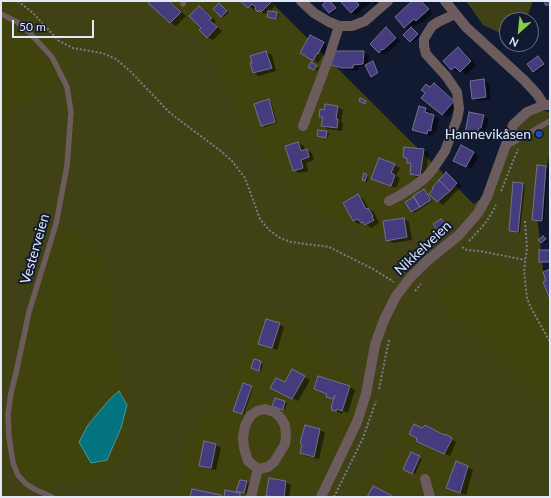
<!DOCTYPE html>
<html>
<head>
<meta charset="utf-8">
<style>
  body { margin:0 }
  #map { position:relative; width:551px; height:498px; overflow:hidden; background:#111a30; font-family:Lato,sans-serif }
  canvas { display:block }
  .frame { position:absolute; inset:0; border:2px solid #e1e8f8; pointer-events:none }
  .north { position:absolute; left:499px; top:12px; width:40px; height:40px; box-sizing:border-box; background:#111a30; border:1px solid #646c80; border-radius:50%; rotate:207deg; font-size:11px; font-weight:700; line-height:16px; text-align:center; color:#e1e8f8 }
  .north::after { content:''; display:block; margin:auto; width:14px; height:18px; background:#86cf4b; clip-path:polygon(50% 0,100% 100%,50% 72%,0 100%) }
  .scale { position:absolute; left:12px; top:20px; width:82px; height:18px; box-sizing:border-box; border:2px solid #e1e8f8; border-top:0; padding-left:5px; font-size:12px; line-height:14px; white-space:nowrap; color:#e1e8f8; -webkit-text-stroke:3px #111a30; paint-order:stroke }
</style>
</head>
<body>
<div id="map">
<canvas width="551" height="498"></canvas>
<div class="frame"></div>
<div class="north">N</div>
<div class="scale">50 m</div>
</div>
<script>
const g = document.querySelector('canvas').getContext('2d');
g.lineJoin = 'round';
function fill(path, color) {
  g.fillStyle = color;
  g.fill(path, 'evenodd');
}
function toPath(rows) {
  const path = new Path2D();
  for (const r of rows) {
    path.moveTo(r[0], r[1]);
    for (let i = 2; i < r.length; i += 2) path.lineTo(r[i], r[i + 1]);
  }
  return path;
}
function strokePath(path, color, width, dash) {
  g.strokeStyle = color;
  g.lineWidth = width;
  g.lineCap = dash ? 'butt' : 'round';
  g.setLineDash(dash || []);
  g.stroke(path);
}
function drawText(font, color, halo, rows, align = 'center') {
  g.font = font + ' Lato,sans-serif';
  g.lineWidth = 4;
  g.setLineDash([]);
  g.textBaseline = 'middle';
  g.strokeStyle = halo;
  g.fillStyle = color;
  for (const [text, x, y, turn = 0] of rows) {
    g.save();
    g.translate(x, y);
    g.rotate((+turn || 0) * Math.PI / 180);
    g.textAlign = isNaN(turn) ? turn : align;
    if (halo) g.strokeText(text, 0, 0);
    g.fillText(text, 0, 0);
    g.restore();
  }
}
fill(toPath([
  [1,1,270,1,550,280,550,497,1,497]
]), '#41430e');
fill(toPath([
  [26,1,146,1,145,2,167,20,206,45,234,104,265,156,308,203,363,234,389,237,437,233,484,196,506,137,533,107,549,112,550,151,537,215,544,278,550,288,550,328,534,297,532,282,479,256,433,302,550,408,550,497,479,497,466,445,434,426,395,438,348,497,315,497,361,409,355,378,311,333,272,310,250,329,227,388,187,436,176,497,1,497,1,143,10,110,71,74,59,37],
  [60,228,82,228,110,276,113,336,129,401,130,451,100,480,40,489,13,466,6,405,18,341,38,272],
  [466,1,533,1,526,20,507,20,507,36,483,25]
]), '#404215');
const water = toPath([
  [119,391,127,405,121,428,107,460,91,463,79,442,88,425,109,400,119,391]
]);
fill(water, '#03737d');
strokePath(water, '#4696a2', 1);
fill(toPath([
  [151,1,168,1,174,4,186,16,176,26,171,23,150,3],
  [241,1,270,1,275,6,269,12,279,14,278,19,270,18,268,17,268,15,265,13,264,14,256,8,254,10],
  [328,1,331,2,337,9,332,14,330,12],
  [341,1,377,1,379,3,376,5,372,1,356,15,351,12],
  [415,1,423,1,433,13,422,23,420,22,412,29,420,36,413,43,404,35,410,30,405,27,396,18],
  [221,5,229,12,224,17,222,16],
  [200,7,205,10,216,21,214,24,222,31,213,40,207,37,203,28],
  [386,29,391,32,400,41,385,55,379,52],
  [311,36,328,46,324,56,323,55,318,63,301,52],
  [458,48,464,51,476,65,466,75,459,70,457,72,452,69],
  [266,52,272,55,276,71,259,76,254,73,251,56],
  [363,52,369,55,368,64,373,62,375,64,380,74,374,77,371,76,367,66,358,67,358,71,348,70,338,68,332,65],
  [538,57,545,66,536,73,534,71],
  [312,64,319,68,317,71,310,67],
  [484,81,489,84,491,100,478,101,473,98],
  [434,84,439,87,458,105,448,117,422,98,426,93,427,85,431,88],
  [269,100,271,102,277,123,264,127,262,125],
  [326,105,338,107,343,110,341,122,343,123,342,131,328,129,322,126,324,118,320,116,325,111],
  [426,109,431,112,430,115,439,119,436,132,440,134,434,132,432,136,418,133,413,129],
  [483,116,489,119,486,130,484,130,482,138,471,135,466,132],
  [326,132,329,133,328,138,318,136],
  [298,143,304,146,305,151,307,150,312,153,314,160,306,163,308,171,299,173,294,170],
  [462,147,479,156,471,169,455,160],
  [405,148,424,150,429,153,425,178,416,177,411,174,412,164,408,162,408,159,404,156],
  [394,165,400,168,396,176,400,178,396,188,372,179],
  [538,166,548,168,544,222,533,219],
  [446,173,462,186,443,205,430,194],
  [367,176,369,177,367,182,363,180],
  [522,184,525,185,520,233,512,232,510,231],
  [424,190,426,192,433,201,414,213,412,211],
  [358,196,363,199,370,210,374,212,379,223,371,228,362,222,359,224,354,221],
  [404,219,409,222,412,240,393,243,387,240],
  [441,220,447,226,441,230,439,229],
  [543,237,547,241,544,243,542,242],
  [279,324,284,327,277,350,259,343],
  [254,360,263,364,261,371,254,369],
  [292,370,310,380,298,401,277,391,285,384],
  [319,377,350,387,355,390,348,413,343,411,342,414,332,409,334,400,327,396,328,395,315,389],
  [251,387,253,388,244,415,237,412],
  [275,399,287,403,285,410,275,407],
  [305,427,320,430,325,433,319,459,306,456,301,453],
  [423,429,451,439,456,442,450,456,423,443],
  [215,444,221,448,216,470,205,468,200,465],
  [411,453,422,459,415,474,404,469],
  [457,463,473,470,466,495,447,488],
  [270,479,286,482,291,485,289,497,270,497,267,495],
  [247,482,249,483,247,494,238,491]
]), '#0007');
const building = toPath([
  [150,1,169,1,181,12,170,23,148,3,150,1],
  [240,1,270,1,271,2,261,12,259,10,258,12,255,9,256,7,252,4,248,8,240,1],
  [327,1,330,1,336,8,329,13,322,5,327,1],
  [340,1,356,1,359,5,351,13,340,1],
  [412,1,421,1,429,9,416,21,414,19,404,28,395,17,412,1],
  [545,1,550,1,550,5,545,5,545,1],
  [219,3,227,11,221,17,213,9,219,3],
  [199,6,212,18,209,20,217,27,207,38,199,30,201,28,189,16,199,6],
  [268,11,277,12,276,19,267,17,268,11],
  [386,27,396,38,383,50,382,49,379,53,370,44,386,27],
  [411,27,418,34,410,42,403,35,411,27],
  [310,35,324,42,318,54,317,53,313,61,300,53,310,35],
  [458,47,471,61,460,72,455,67,451,70,443,61,458,47],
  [266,51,272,68,253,73,250,63,252,63,250,56,266,51],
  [334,51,364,51,363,64,353,65,353,68,342,68,331,65,334,51],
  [538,56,544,64,533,72,527,64,538,56],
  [373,61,378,73,371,77,365,65,373,61],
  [311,62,317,66,314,70,308,67,311,62],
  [484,79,486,97,472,99,470,81,484,79],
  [434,83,454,101,442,115,421,98,425,93,421,90,426,84,430,87,434,83],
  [360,98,366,101,365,104,359,101,360,98],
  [269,99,275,122,261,126,254,104,269,99],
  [325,104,338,106,336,119,338,119,337,128,321,126,323,117,319,117,320,109,324,110,325,104],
  [419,106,426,108,425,112,434,115,431,128,431,131,428,130,427,134,412,130,419,106],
  [469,112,484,115,481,128,479,128,477,135,465,133,469,112],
  [318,130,327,131,326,138,317,136,318,130],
  [298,142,301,151,307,149,309,157,301,160,303,168,293,171,285,146,298,142],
  [461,145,474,152,466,167,453,161,461,145],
  [404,147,424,149,420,176,410,174,411,163,407,163,407,158,403,157,404,147],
  [379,158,395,164,391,173,395,175,391,186,371,179,379,158],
  [537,165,546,166,542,221,532,220,537,165],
  [446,172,457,183,450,191,439,180,446,172],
  [364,173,367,175,365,181,362,180,364,173],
  [439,180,450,191,437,202,429,194,433,189,432,188,439,180],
  [513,182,523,183,518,232,509,231,513,182],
  [424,189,431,200,420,207,413,196,424,189],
  [358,194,366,209,368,208,373,216,372,217,374,220,365,225,363,222,361,223,358,219,353,221,343,203,358,194],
  [414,197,420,207,411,212,405,202,414,197],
  [404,218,407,237,386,241,383,221,404,218],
  [441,219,445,224,438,230,433,224,441,219],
  [543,236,546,239,541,243,538,240,543,236],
  [539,250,550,250,550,262,539,262,539,250],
  [550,269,550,299,543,282,546,281,543,272,550,269],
  [266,319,280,323,272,348,258,344,266,319],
  [254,359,261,361,259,371,251,368,254,359],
  [292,369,305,376,292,399,270,388,276,378,285,382,292,369],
  [318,376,350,386,342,411,337,409,336,411,331,410,332,407,331,407,335,395,333,399,326,397,327,394,314,389,318,376],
  [243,383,252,386,242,414,233,411,243,383],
  [275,398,285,401,283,410,272,406,275,398],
  [414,424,422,428,425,425,444,435,445,434,451,437,452,439,444,454,416,441,417,438,409,434,414,424],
  [305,425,320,429,314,457,300,453,302,444,300,443,305,425],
  [204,441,216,444,211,468,199,466,204,441],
  [411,452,420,456,412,474,403,469,411,452],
  [456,461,468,466,460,493,446,488,456,461],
  [269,478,286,481,284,497,266,496,269,478],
  [240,480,247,481,244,493,236,491,240,480],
  [373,486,391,495,392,497,367,497,373,486],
  [192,489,221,495,221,497,190,497,192,489],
  [225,490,240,493,240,497,224,497,225,490]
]);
fill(building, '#443c7e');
strokePath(building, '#72718f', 1);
strokePath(toPath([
  [18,1,33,13,59,41,73,48,102,53,116,59,130,71,170,113,222,152,232,161,245,178,260,219,269,230,280,238,291,242,329,247,373,269,394,282],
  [501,191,518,149],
  [525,221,527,248,524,271,527,298,530,306,550,342],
  [469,241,482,227,489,218,496,205],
  [462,247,467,250,480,251,525,260],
  [415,291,421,284],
  [379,389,389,340],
  [334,497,363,438,376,401]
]), '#757d90', 2, [2, 2]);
strokePath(toPath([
  [183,4,184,1],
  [1,14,17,22,27,30,52,57,67,87,71,112,67,166,56,224,29,312,16,373,11,393,8,414,9,437,13,463,18,475,25,483,34,489,52,497],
  [507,146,550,121]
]), '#6c5c5d', 5.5);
strokePath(toPath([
  [301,1,314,13,329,22,339,26,352,26,365,21,388,1],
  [445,1,466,27,524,80,537,94,544,105],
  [303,126,328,60,339,26],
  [389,201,399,196,416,185,426,177,433,169,445,151,457,119,459,109,457,92,446,76,426,54,424,46,424,39,432,26,438,22,455,14],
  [265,409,274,412,280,417,285,425,286,435,285,444,274,462,268,467,258,469,248,461,244,448,243,437,245,426,250,416,257,411,265,409],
  [425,479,430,497],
  [251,497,258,469],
  [321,497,357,422,366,394,375,345,384,320,396,296,410,278,427,261,459,235,478,213,487,197,513,125,527,112,544,105,550,105]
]), '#6c5c5d', 10);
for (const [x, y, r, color] of [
  [539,134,4,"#1a4fb4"]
]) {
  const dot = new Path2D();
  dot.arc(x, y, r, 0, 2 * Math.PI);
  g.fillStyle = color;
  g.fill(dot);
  strokePath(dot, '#111a30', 1.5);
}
drawText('14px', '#e1e8f8', '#111a30', [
  ["Hannevikåsen",531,134]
], 'right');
drawText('14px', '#e1e8f8', '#111a30', [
  ["Nikkelveien",423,248,-43],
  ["Vesterveien",35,249,-74]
]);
</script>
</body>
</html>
